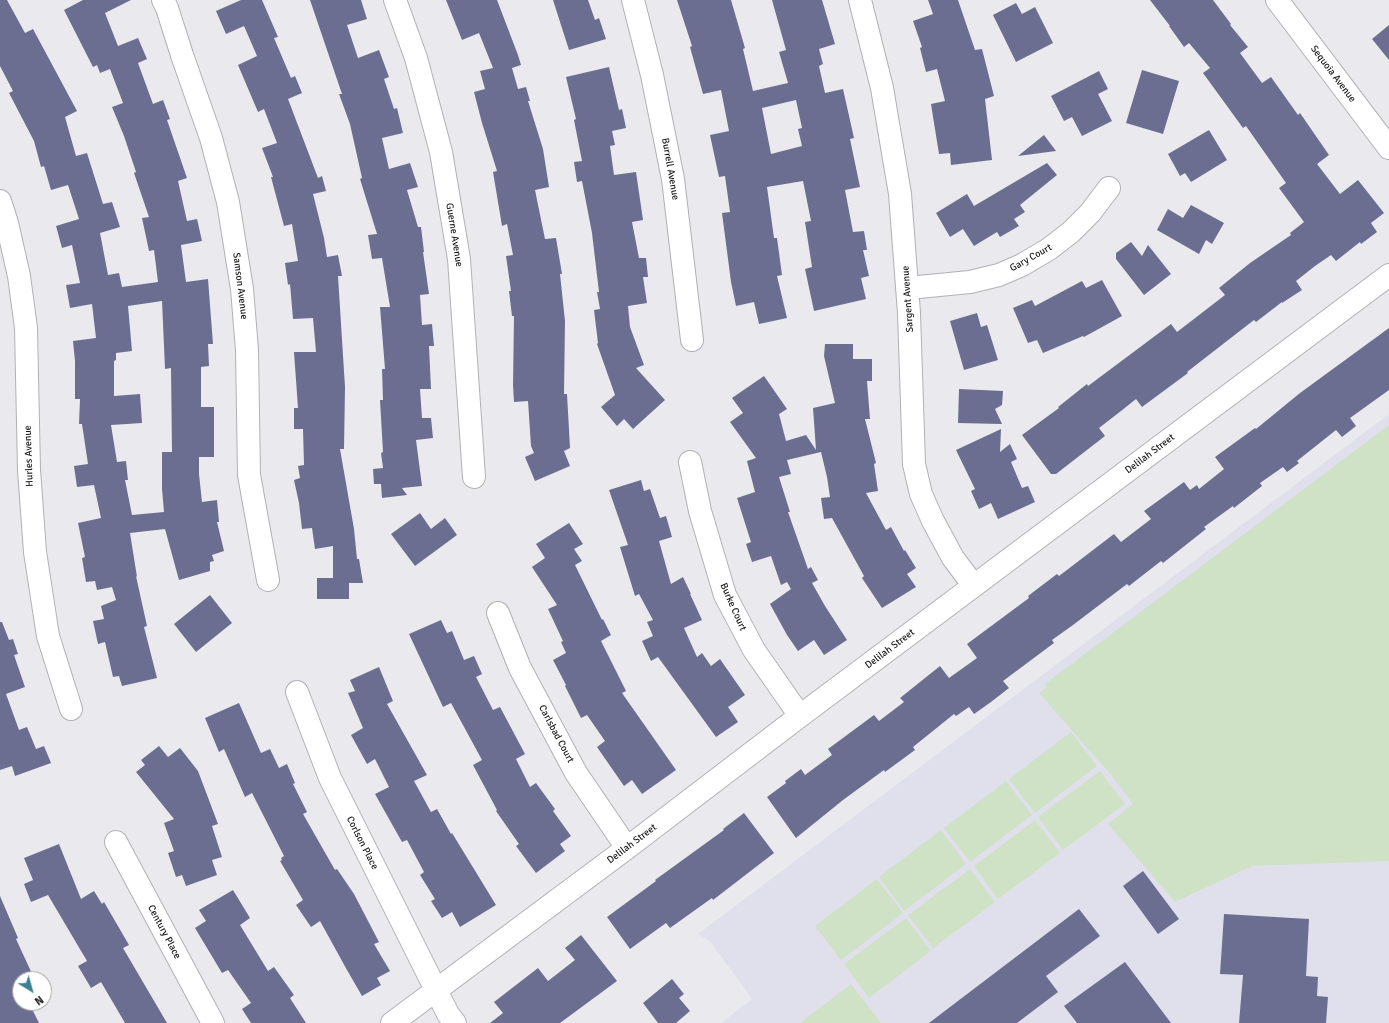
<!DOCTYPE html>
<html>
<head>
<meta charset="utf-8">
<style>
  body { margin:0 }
  #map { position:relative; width:1389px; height:1023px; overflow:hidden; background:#eaeaee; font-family:Signika,sans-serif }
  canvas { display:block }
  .north { position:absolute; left:12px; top:971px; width:40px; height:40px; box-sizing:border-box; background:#fff; border:1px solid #a3a3a4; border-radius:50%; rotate:143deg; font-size:11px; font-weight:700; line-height:16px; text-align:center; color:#191a1b }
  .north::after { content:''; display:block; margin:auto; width:14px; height:18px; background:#3b808d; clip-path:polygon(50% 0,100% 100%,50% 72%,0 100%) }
</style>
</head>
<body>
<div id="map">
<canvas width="1389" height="1023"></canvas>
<div class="north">N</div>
</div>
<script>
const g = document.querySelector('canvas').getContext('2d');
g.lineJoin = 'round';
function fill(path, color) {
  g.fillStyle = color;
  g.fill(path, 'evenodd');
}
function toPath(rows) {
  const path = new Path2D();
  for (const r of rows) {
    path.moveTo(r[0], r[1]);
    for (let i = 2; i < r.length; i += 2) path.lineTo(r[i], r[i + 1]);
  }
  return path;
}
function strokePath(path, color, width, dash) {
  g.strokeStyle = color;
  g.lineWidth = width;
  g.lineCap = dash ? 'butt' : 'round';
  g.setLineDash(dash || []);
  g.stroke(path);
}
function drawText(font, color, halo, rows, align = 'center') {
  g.font = font + ' Signika,sans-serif';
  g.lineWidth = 3;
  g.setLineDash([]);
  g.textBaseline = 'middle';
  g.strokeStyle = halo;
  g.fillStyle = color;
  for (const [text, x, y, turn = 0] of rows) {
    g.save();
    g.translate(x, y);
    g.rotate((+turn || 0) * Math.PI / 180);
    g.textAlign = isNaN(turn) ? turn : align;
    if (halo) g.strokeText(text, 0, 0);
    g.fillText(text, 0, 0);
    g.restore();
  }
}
fill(toPath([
  [1389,414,1389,1023,721,1023,752,999,710,941,698,934]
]), '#dfe0eb');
fill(toPath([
  [1389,425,1389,861,1252,866,1175,902,1108,824,1133,804,1112,776,1039,693,1047,687,1045,684],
  [1071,732,1097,766,1035,813,1009,779],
  [1100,771,1125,804,1063,850,1038,817],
  [1006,781,1032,815,970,862,944,828],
  [1035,820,1060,853,998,899,974,866],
  [941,830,966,864,904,911,879,877],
  [970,869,995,902,933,948,908,915],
  [877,879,903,913,841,960,815,926],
  [906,918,931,951,869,998,844,964],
  [851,984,881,1023,800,1023]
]), '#d0e2c6');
fill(toPath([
  [0,0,7,0,25,33,33,29,77,111,65,117,76,156,87,153,103,204,112,202,120,227,100,233,108,275,119,273,122,287,158,282,154,250,149,251,142,218,149,217,134,173,136,172,124,136,112,107,123,103,110,69,100,73,97,65,93,67,64,10,83,0,131,0,105,13,118,46,138,38,147,59,138,63,153,104,163,100,170,119,167,120,187,178,178,181,187,221,197,219,202,241,181,245,186,282,208,279,213,344,208,344,209,366,201,367,201,407,214,407,214,457,199,457,199,474,202,502,217,500,219,522,217,522,224,551,212,555,214,561,210,562,210,571,179,580,165,529,130,533,137,577,136,576,147,626,144,627,157,678,122,686,119,676,113,677,105,642,98,644,93,621,104,619,101,606,116,600,112,587,97,590,95,581,86,582,82,558,85,557,78,523,101,518,94,485,77,487,74,466,88,464,82,424,79,424,80,399,75,399,75,361,73,341,96,338,92,304,70,308,66,285,80,283,72,245,62,248,56,226,79,219,68,185,51,190,44,166,41,167,34,141,9,93,13,91,0,66],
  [162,301,165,369,171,368,172,452,162,452,162,489,164,512,132,515,125,480,128,480,126,461,117,462,111,425,142,423,140,394,114,396,114,361,116,360,116,353,132,351,128,306],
  [241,0,262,0,278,37,274,38,291,78,295,76,302,93,288,99,318,178,322,176,326,191,313,194,324,238,327,257,338,255,342,276,338,276,345,387,344,449,340,449,354,529,357,559,359,559,363,583,349,583,349,599,317,599,317,578,333,578,333,546,315,549,312,528,302,529,299,503,294,480,300,478,298,466,304,465,303,429,294,429,294,408,298,408,294,352,316,352,313,318,293,319,290,284,288,285,285,263,298,261,292,224,284,226,271,177,273,177,262,148,277,143,264,109,258,112,238,65,257,56,244,26,226,34,216,11],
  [310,0,361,0,367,19,347,25,358,58,379,50,389,77,384,79,394,109,397,108,403,133,382,138,389,169,410,163,418,187,407,190,418,227,421,227,424,252,423,252,429,294,420,295,422,325,432,324,434,346,429,346,431,389,420,389,422,418,431,418,433,438,416,440,422,486,402,488,407,495,382,498,381,484,374,484,373,469,383,468,381,453,383,452,380,400,383,400,382,369,385,369,380,307,390,307,382,258,372,259,368,235,377,234,360,179,362,178,350,124,339,94,342,94],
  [446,0,497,0,518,55,521,65,512,68,518,89,526,87,530,101,528,101,543,149,549,187,535,190,545,239,556,238,562,274,560,274,565,321,564,394,567,394,570,448,564,451,570,466,535,481,525,457,534,453,531,446,528,401,514,402,513,385,514,316,512,316,509,291,511,291,506,256,513,255,507,224,502,226,493,172,497,171,482,123,474,92,485,89,480,71,493,68,479,33,462,40],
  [553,0,588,0,595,20,599,18,606,39,569,50],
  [677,0,731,0,745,48,743,49,753,91,788,83,779,52,786,50,772,0,822,0,835,44,819,49,823,64,819,66,825,93,843,89,854,138,850,139,860,187,845,190,853,232,864,231,867,250,863,250,869,276,861,278,866,299,814,311,805,269,812,267,805,222,811,221,803,181,767,187,774,238,777,238,782,275,777,276,787,318,759,324,754,302,736,306,731,282,722,213,730,212,725,176,719,177,710,135,729,131,721,90,703,94,690,47,692,46],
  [796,100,802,128,798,129,802,146,771,154,762,108],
  [928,0,958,0,975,50,982,49,994,96,985,99,992,160,951,165,950,153,939,154,931,104,945,101,937,69,926,72,920,48,922,47,913,21,933,14],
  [1150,0,1213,0,1231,24,1230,25,1248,47,1240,53,1262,83,1271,77,1298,115,1300,113,1329,155,1317,164,1340,194,1358,180,1384,213,1371,223,1377,232,1361,244,1360,242,1336,261,1331,255,1315,266,1296,281,1302,290,1282,303,1282,302,1256,322,1254,320,1187,372,1188,373,1142,407,1136,399,1121,411,1099,428,1105,436,1056,474,1051,474,1022,435,1059,408,1058,407,1087,384,1088,386,1171,324,1177,332,1225,295,1219,288,1250,263,1291,235,1290,233,1304,222,1279,188,1286,183,1246,126,1243,128,1203,73,1210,68,1189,43,1184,47,1169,26,1170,26],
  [1016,3,1022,14,1035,7,1053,43,1016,62,993,15],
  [1389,25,1389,60,1372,39],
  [609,67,619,110,622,109,626,128,612,131,615,145,610,146,614,175,636,172,643,220,632,222,639,258,646,258,648,277,643,277,647,303,628,306,630,327,644,365,636,368,665,400,633,429,624,419,617,426,601,407,615,395,597,344,598,343,594,310,600,309,597,292,599,292,592,233,582,181,577,182,574,162,582,161,574,120,576,119,566,77],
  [1142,70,1179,81,1163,134,1126,123],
  [1099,71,1108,89,1098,94,1112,121,1082,136,1072,117,1064,121,1051,96],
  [1209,130,1227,160,1191,182,1185,173,1180,176,1168,154],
  [1044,135,1056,151,1018,156],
  [1047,163,1057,175,1020,205,1025,212,1014,219,1019,226,1000,237,997,232,974,246,963,229,950,237,936,213,967,194,974,206],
  [1191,205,1224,223,1212,244,1206,240,1199,254,1157,230,1168,209,1183,218],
  [1131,242,1142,256,1148,245,1171,274,1144,295,1116,259,1116,253],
  [1102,280,1122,316,1084,337,1083,336,1043,353,1037,340,1028,343,1013,308,1032,300,1035,306,1082,281,1086,288],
  [977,313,981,327,987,325,998,360,964,370,950,321],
  [1389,328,1389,390,1350,418,1356,426,1342,437,1336,430,1297,461,1299,463,1287,472,1283,467,1260,483,1262,486,1234,508,1233,506,1204,527,1206,529,1163,563,1161,561,1129,586,1127,584,1073,625,1052,640,1054,643,1003,681,1009,688,991,702,974,714,969,707,956,716,954,714,913,747,915,750,885,772,884,770,843,800,796,838,767,797,786,783,785,781,801,769,805,775,832,755,828,749,874,715,879,721,904,702,900,698,940,666,949,678,977,658,967,644,1029,598,1028,596,1057,574,1059,576,1114,534,1121,542,1151,519,1144,511,1184,482,1190,490,1197,485,1199,489,1224,469,1215,457,1255,428,1256,429,1300,393],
  [825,344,853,344,853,359,872,359,872,381,867,381,870,419,865,419,876,463,874,464,878,491,866,493,886,530,891,527,904,551,905,550,916,568,907,574,916,587,882,608,862,578,864,576,832,518,824,519,821,498,830,497,827,477,821,452,787,460,791,474,779,477,790,512,788,512,808,569,811,567,818,580,812,583,825,606,847,640,824,655,814,640,798,651,787,635,770,604,791,589,787,582,781,585,771,556,752,562,746,544,751,542,737,498,755,492,747,461,756,458,730,422,743,413,732,398,764,376,787,409,779,414,786,441,806,435,816,450,813,408,835,403,824,356],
  [959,389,1003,391,1002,405,995,409,1002,424,958,423],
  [1001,429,1000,452,1010,444,1017,459,1011,462,1022,488,1028,486,1035,502,998,519,991,503,979,509,971,491,975,489,956,450],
  [641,480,644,491,650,489,660,518,666,516,672,537,659,541,671,584,683,577,691,594,690,594,702,620,684,628,697,657,702,653,711,666,720,659,745,695,728,707,738,722,716,737,658,657,651,661,642,641,653,636,647,622,653,620,639,594,635,596,620,547,628,545,609,490],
  [420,513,431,529,445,518,457,535,415,566,391,534],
  [569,523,583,544,574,549,582,561,575,565,602,620,603,619,611,635,601,641,626,691,622,693,676,770,642,794,632,780,624,786,597,747,605,741,587,715,581,718,565,686,566,685,553,660,566,653,561,642,563,641,548,609,557,605,532,567,545,558,536,544],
  [210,595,232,623,196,652,174,624],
  [441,620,447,633,452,631,464,660,474,656,482,674,476,677,493,710,500,707,525,754,516,759,530,787,536,783,555,809,553,811,571,836,560,844,565,851,536,873,516,846,519,844,496,811,497,810,473,765,482,760,451,703,443,707,409,634],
  [0,622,2,622,9,640,13,639,18,654,14,655,25,687,6,694,19,730,27,727,36,749,44,746,51,763,15,776,12,766,0,770],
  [379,667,393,701,387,704,427,775,414,781,431,812,437,809,451,834,452,833,496,905,460,927,452,912,442,918,431,901,435,899,420,875,424,872,407,840,402,842,375,794,389,787,375,759,367,764,351,735,363,728,348,693,355,691,350,680],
  [239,703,261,753,270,749,279,768,287,764,295,783,293,784,307,812,303,814,335,870,337,869,354,894,379,942,374,944,390,971,377,978,381,985,362,996,347,970,320,921,311,927,296,905,303,900,280,861,282,860,281,858,284,856,252,793,245,797,224,749,219,752,205,718],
  [159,746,168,757,180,748,198,771,218,824,212,826,222,857,212,860,217,875,186,886,182,875,176,877,168,853,174,851,164,823,174,819,136,772,145,765,141,760],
  [744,813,774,853,713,900,712,898,670,928,666,923,630,949,607,917,656,881,655,880,724,830,723,829],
  [59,844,81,899,94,891,102,904,104,902,129,945,123,948,167,1023,125,1023,101,982,91,988,78,966,87,961,48,895,31,902,24,884,33,880,24,858],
  [1143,871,1179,919,1158,934,1123,886],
  [233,890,250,918,240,925,268,971,274,967,294,995,290,998,306,1023,251,1023,242,1009,251,1003,228,970,222,973,195,928,206,921,199,910],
  [0,896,18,938,16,939,34,978,31,979,20,979,20,1003,29,1003,39,1023,0,1023],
  [1079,909,1100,936,1046,976,1058,992,1017,1023,929,1023],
  [1224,914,1309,919,1306,976,1318,977,1317,996,1328,997,1326,1023,1239,1023,1243,975,1220,974],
  [581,935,617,981,560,1023,490,1023,503,1013,494,1002,538,968,548,981,575,960,565,948],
  [1125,962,1171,1023,1077,1023,1064,1006],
  [672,979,684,994,679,998,690,1011,676,1023,658,1023,643,1003]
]), '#6b6e91');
const minor = toPath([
  [163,0,167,8,182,55,211,138,228,202,242,289,247,350,249,475,268,580],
  [395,0,416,58,441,152,459,259,474,477],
  [633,0,652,75,673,179,692,340],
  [860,0,882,88,900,194,909,313,914,464,921,494,933,521,953,558,974,586],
  [0,201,7,223,19,276,26,328,29,470,35,552,48,636,71,709],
  [908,288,970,282,999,275,1022,265,1049,249,1071,232,1090,213,1109,188],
  [690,462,700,511,725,595,754,650,800,716],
  [498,613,520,668,576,773,627,848],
  [297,692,330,778,448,1014,455,1023],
  [116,842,213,1023],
  [392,1023,627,848,800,716,1389,275]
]);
const secondary = toPath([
  [1277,0,1389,148]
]);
strokePath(minor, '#b0b1b4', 24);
strokePath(secondary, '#b0b1b4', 24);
strokePath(minor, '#fff', 22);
strokePath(secondary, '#fff', 22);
drawText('10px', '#191a1b', '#fff', [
  ["Sequoia Avenue",1333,74,53],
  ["Burrell Avenue",670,169,80],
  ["Guerne Avenue",454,235,81],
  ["Gary Court",1031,258,-29],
  ["Samson Avenue",240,286,83],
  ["Sargent Avenue",908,299,-94],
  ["Delilah Street",1150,454,-37],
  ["Hurles Avenue",29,456,-92],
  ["Burke Court",733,607,66],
  ["Delilah Street",890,649,-37],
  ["Carlsbad Court",556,734,62],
  ["Corlson Place",362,843,63],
  ["Delilah Street",632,844,-37],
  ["Century Place",164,932,62]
]);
</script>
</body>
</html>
